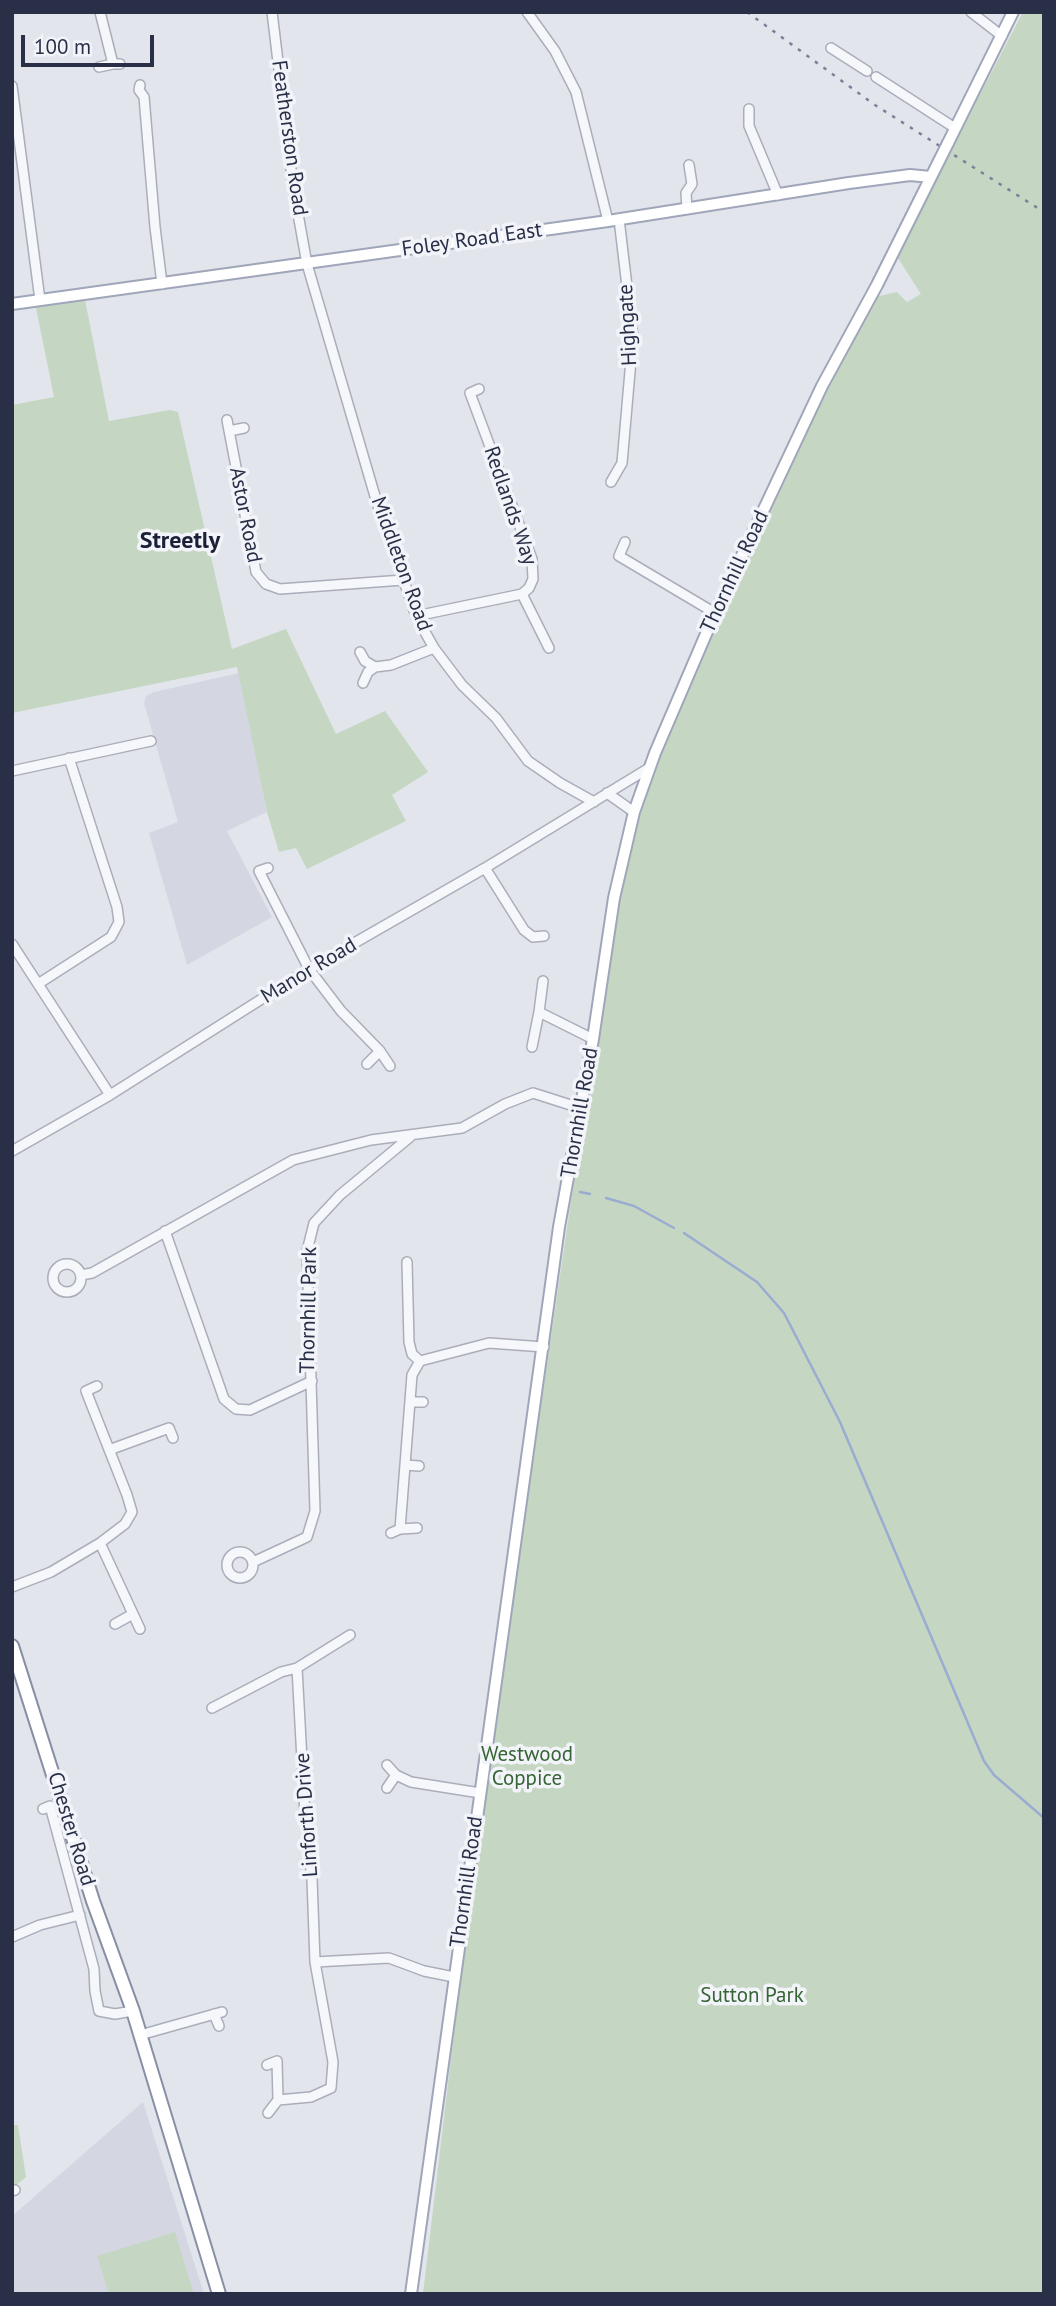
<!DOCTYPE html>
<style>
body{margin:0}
#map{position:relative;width:1056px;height:2306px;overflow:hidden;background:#e2e5ec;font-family:"PT Sans",sans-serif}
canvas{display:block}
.frame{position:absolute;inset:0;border:14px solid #282f46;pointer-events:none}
.scale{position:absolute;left:21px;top:35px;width:133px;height:32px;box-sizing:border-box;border:4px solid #282f46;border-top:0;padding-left:9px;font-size:21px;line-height:24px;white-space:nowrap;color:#282f46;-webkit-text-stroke:5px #f3f4f9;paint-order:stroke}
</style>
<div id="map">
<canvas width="1056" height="2306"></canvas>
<div class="frame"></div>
<div class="scale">100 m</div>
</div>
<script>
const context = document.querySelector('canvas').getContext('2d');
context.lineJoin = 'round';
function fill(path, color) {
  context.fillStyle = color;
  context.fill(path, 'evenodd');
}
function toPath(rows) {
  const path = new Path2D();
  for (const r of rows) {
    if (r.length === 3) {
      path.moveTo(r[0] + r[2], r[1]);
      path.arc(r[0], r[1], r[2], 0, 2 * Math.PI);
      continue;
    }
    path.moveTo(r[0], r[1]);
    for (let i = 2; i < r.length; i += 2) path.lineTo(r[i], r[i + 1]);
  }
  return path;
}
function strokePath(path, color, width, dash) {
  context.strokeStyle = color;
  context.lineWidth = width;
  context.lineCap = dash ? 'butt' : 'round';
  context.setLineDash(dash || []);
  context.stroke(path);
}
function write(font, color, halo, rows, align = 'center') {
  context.font = font + ' "PT Sans",sans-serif';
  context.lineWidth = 7;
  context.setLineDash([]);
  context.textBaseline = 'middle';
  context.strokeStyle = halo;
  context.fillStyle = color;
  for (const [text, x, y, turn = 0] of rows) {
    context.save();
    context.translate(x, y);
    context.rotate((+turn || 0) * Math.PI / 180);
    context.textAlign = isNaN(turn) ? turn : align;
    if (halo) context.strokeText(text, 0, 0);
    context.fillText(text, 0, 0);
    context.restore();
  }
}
fill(toPath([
 [239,673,267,812,227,831,272,917,187,965,149,833,178,822,144,703,146,696,154,692],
 [143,2102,204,2294,12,2294,12,2216]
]), '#d4d7e1');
fill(toPath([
 [1023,12,1044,12,1044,2294,423,2294,461,1974,498,1695,596,1032,631,842,656,762,688,691,692,673,725,609,831,381,875,297,897,292,907,302,921,294,896,255],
 [84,295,109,421,170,410,178,412,232,649,286,629,336,734,385,711,428,772,392,795,406,821,307,869,296,848,279,852,267,812,237,667,12,713,12,405,54,397,35,303],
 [12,2125,18,2125,26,2177,14,2187,12,2185],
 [175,2232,194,2294,109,2294,97,2256]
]), '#c5d7c3');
strokePath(toPath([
 [580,1192,590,1194],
 [606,1198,634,1206,674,1228],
 [684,1233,757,1282,784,1313,840,1422,984,1761,994,1775,1044,1818]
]), '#9aacd0', 2.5);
const minor = toPath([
 [100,12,113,64,120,64],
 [272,12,293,186,307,264,377,503,416,616,434,648,462,685,496,718,528,761,560,783,594,802],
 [527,12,555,51,576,92,608,221],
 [971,12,1002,36],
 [831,48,867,71],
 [99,67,113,64],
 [876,77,955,128],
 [140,85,139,90,144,97,155,227,162,284],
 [12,86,40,300],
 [749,109,749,126,778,195],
 [687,209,686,193,692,184,689,165],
 [227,420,256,572,266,584,280,589,403,580],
 [229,431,244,428],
 [611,482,622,463,633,337,619,219],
 [625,542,619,556,715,613],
 [522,594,549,648],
 [416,616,522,594,529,588,533,579,532,559,470,393,479,389],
 [360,652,365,661,375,667,391,665,434,648],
 [363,683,368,672,375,667],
 [12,771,151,741],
 [607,793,634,812],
 [268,868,259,871,309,969,341,1011,380,1051,390,1066],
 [485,868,524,930,533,937,544,936],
 [12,944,110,1095],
 [38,984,111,937,119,922,117,907,69,758],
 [539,1012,543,981],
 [532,1047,539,1012,593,1039],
 [367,1064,380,1051],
 [12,1151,110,1095,309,969,485,868,649,768],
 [165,1231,224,1399,236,1409,250,1410,312,1381],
 [407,1262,409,1342,412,1354,420,1361],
 [67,1278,14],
 [81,1275,92,1273,293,1160,371,1140,462,1128,505,1104,533,1093,580,1108],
 [410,1402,423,1402],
 [109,1450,169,1428,173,1438],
 [405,1465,419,1466],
 [400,1529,417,1528],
 [391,1533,400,1529,412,1375,420,1361,489,1343,544,1347],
 [100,1543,140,1629],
 [240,1565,13],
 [253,1562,307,1537,315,1511,307,1251,314,1223,340,1195,410,1137],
 [12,1587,51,1572,100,1543,125,1524,132,1512,127,1495,86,1391,97,1386],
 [115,1624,133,1614],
 [212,1708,281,1672,297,1668,350,1635],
 [387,1765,396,1775,411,1782,480,1793],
 [387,1788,396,1775],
 [43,1809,50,1806,94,1969,95,1991,99,2011,115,2014,133,2011],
 [12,1937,40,1925,80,1915],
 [315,1962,389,1958,424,1971,454,1977],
 [214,2014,219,2026],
 [140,2035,222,2012],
 [267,2065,277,2061,278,2100],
 [268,2113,278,2100,311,2097,331,2088,333,2062,315,1962,312,1879,305,1815,297,1668],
 [12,2191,15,2190]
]);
const major = toPath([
 [948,143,1013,12],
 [12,304,608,221,849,183,910,175,931,177],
 [411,2294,559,1227,593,1039,614,898,634,812,655,753,715,613,822,386,877,285,939,161]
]);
const highway = toPath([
 [12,1646,93,1901,133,2011,219,2294]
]);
strokePath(minor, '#aaaeba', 12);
strokePath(major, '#a0a6b9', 14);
strokePath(highway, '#888fa5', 16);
strokePath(minor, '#f6f7fa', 9);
strokePath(major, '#fff', 10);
strokePath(highway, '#fff', 12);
strokePath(toPath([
 [747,12,875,105,1044,212]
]), '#7a8198', 2.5, [3.5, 7]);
const majorBridge = toPath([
 [939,161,948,143]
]);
strokePath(majorBridge, '#a0a6b9', 14, []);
strokePath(majorBridge, '#fff', 10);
write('21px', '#282f46', '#f3f4f9', [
 ["Featherston Road",289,138,82],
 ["Foley Road East",472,240,-8],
 ["Highgate",628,325,-93],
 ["Redlands Way",510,506,71],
 ["Astor Road",245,515,79],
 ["Middleton Road",401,564,70],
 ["Thornhill Road",735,572,-65],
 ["Manor Road",309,971,-31],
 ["Thornhill Road",580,1113,-80],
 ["Thornhill Park",309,1310,-89],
 ["Linforth Drive",307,1815,-94],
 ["Chester Road",71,1829,73],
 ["Thornhill Road",467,1882,-82]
]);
write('21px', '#366434', '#f3f4f9', [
 ["Westwood",527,1755],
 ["Coppice",527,1779],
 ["Sutton Park",752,1996]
]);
write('bold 24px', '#1a2037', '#f3f4f9', [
 ["Streetly",180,541]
]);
</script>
